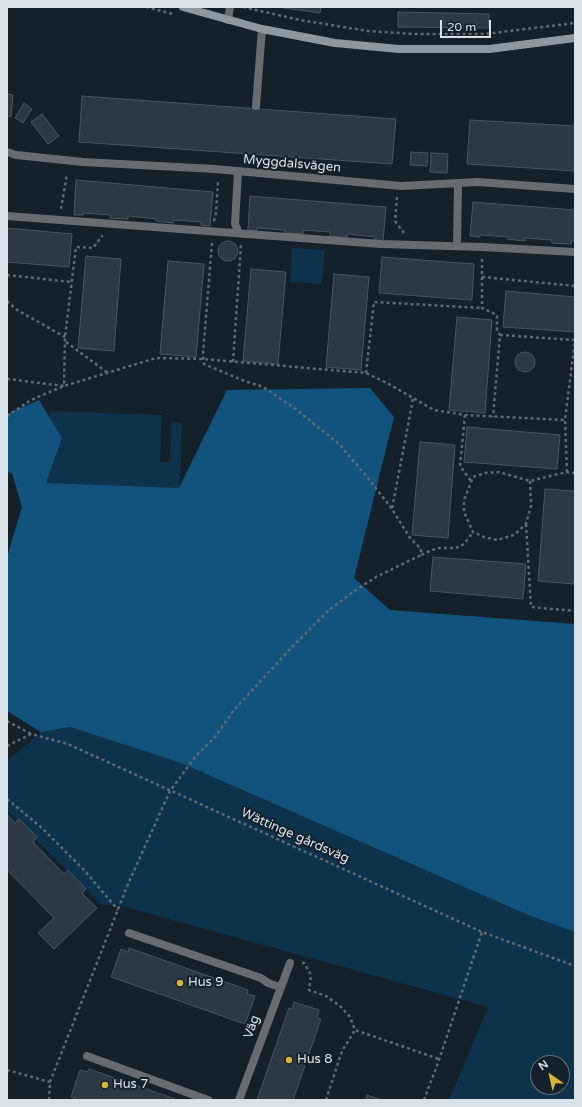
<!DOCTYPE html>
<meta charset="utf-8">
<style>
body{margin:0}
#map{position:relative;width:582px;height:1107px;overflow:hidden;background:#14202a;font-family:"Varela Round",sans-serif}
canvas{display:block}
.frame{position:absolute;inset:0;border:8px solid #dae2e9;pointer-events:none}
.north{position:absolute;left:530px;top:1055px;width:40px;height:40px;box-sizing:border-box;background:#14202a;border:1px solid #636e76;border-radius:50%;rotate:326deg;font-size:11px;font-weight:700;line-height:16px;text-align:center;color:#dae2e9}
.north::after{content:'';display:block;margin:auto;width:14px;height:18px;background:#d6b534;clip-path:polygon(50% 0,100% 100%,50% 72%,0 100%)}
.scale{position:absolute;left:440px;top:20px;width:51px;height:18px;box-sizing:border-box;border:2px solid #dae2e9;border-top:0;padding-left:5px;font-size:12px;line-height:14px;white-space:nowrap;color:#dae2e9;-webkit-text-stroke:3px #14202a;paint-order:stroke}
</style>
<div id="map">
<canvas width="582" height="1107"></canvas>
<div class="frame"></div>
<div class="north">N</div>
<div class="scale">20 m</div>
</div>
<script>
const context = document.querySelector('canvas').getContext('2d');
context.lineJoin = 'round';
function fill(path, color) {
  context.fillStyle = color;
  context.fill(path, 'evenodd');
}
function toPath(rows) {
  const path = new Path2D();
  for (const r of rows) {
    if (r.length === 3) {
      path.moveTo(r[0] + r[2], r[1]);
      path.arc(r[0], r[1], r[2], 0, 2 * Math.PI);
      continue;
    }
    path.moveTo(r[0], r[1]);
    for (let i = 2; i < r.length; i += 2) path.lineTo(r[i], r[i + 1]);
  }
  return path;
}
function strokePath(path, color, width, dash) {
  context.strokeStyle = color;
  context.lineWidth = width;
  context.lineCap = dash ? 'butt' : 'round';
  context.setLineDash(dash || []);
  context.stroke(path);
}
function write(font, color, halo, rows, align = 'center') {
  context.font = font + ' "Varela Round",sans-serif';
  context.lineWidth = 4;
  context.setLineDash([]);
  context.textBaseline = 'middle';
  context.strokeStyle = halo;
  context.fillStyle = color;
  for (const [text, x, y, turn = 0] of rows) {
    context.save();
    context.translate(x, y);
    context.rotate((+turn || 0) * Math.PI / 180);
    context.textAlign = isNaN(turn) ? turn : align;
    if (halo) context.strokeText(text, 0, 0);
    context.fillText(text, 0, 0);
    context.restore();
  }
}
fill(toPath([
 [292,248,325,250,322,284,290,282],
 [50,411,162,415,160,462,170,462,171,422,182,423,180,487,189,467,238,529,45,483],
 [70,727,181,763,528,915,575,932,575,1100,449,1100,488,1007,118,905,102,905,7,811,7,761,41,732],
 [538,1063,562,1063,562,1087,538,1087]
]), '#0d324b');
fill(toPath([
 [370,388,394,417,354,578,390,610,575,624,575,932,528,915,181,763,70,727,41,732,7,711,7,557,22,507,12,473,7,472,7,414,39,400,62,438,46,483,179,488,227,390]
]), '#12537e');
const building = toPath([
 [277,7,321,7,320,13,277,7],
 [398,12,489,14,489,28,398,27,398,12],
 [7,94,13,95,11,117,7,116,7,94],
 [82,96,396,119,392,164,79,142,82,96],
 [24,103,32,109,23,123,15,118,24,103],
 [42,114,59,136,48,144,31,122,42,114],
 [470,120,575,126,575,171,467,164,470,120],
 [411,152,428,153,427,166,410,165,411,152],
 [431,153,448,154,447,173,430,172,431,153],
 [76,180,213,192,210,226,201,225,201,222,174,220,173,223,156,221,156,219,128,216,128,219,110,218,111,215,83,213,83,215,74,215,76,180],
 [250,196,386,207,383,241,374,240,375,237,347,234,347,238,330,236,330,232,303,230,303,234,285,233,285,230,257,228,257,231,248,230,250,196],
 [473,202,575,210,575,241,571,241,571,244,552,243,552,240,525,238,525,241,507,239,508,237,480,235,480,237,470,236,473,202],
 [7,228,72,234,69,267,7,262,7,228],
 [228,251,10],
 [86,256,121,259,114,351,78,348,86,256],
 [382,257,474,264,472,300,379,293,382,257],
 [168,261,204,264,196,357,160,354,168,261],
 [251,269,286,272,278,364,243,361,251,269],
 [334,274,369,277,361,370,326,367,334,274],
 [506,291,575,297,575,332,503,327,506,291],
 [457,317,492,320,485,413,449,410,457,317],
 [525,362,10],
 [467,427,560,435,557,469,464,462,467,427],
 [420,442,455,445,448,538,412,535,420,442],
 [545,489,575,491,575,566,574,584,538,581,545,489],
 [433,557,526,564,523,599,430,591,433,557],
 [7,814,15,823,19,819,37,837,33,842,64,874,68,870,86,889,82,893,97,908,54,949,38,933,54,918,7,870,7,814],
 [129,948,248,990,247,994,255,996,245,1024,111,977,121,949,128,952,129,948],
 [294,1002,319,1010,317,1018,321,1019,293,1100,257,1100,289,1008,292,1009,294,1002],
 [89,1069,178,1100,78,1100,71,1097,80,1070,87,1072,89,1069],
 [367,1095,382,1100,366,1100,367,1095]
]);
fill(building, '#2c3944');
strokePath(building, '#485661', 1);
strokePath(toPath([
 [146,7,173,14],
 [243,7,300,20,368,31,414,34,485,34,575,23],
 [397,197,395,221,404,233],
 [61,209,67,174],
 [214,221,216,213,218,182],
 [212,243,203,354,204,364,242,380,263,387,293,407,339,444,368,478,392,509],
 [482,259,482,277,575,286],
 [7,275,71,282],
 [482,277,482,308,497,315,497,331,500,335,493,417],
 [7,301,17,310,65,337],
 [500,335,574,340],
 [66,342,108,373],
 [233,362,241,245],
 [366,373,374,302,482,308],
 [7,379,64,386,65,337,76,247,93,248,102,236,103,236],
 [413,399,392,509,410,538,421,549,421,555,437,548,456,548,464,544,473,532],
 [465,415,460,466,471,481],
 [7,416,31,400,64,386,156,358,203,359,366,373,387,383,434,410,465,415,565,420],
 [567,472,565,420,575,340],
 [530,481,531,506,526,524,514,535,497,540,484,537,473,532,464,512,464,500,473,477,485,473,499,472,530,481,567,472,575,473],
 [526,524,531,607,575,611],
 [7,721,31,734],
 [7,746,31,734,68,744,482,932,575,966],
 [7,799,42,828,84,870,118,910],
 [302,963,304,963,311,975,309,990,326,996,340,1006,350,1017,355,1030,439,1059],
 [7,1070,50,1082],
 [49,1100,50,1082,128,884,170,791,196,756,215,737,234,710,292,647,329,610,353,592,376,577,421,555],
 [326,1100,342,1051,355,1030],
 [424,1100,438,1063,482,932]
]), '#606a73', 2.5, [3, 3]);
strokePath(toPath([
 [256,106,262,29],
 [238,171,235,224,239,233],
 [7,216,381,244,482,247,575,252],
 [457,246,458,183],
 [129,933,261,978,268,983,280,987],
 [87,1056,208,1100]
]), '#666c71', 8);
strokePath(toPath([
 [228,20,230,7],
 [7,152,16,155,83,162,215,169,401,186,478,182,575,189],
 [239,1100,290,963]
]), '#666c71', 8);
strokePath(toPath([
 [183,7,262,29,335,43,399,49,489,49,575,38]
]), '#8e98a1', 8);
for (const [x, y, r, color] of [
 [180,983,4,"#d6b534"],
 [289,1060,4,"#d6b534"],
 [105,1085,4,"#d6b534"]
]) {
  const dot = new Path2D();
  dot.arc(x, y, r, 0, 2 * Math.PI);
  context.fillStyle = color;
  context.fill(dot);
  strokePath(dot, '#14202a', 1.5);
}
write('13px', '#dae2e9', '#14202a', [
 ["Myggdalsvägen",292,164,5],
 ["Wättinge gårdsväg",295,836,24],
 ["Väg",252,1027,-70]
]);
write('13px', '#dae2e9', '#14202a', [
 ["Hus 9",188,983],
 ["Hus 8",297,1060],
 ["Hus 7",113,1085]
], 'left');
</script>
